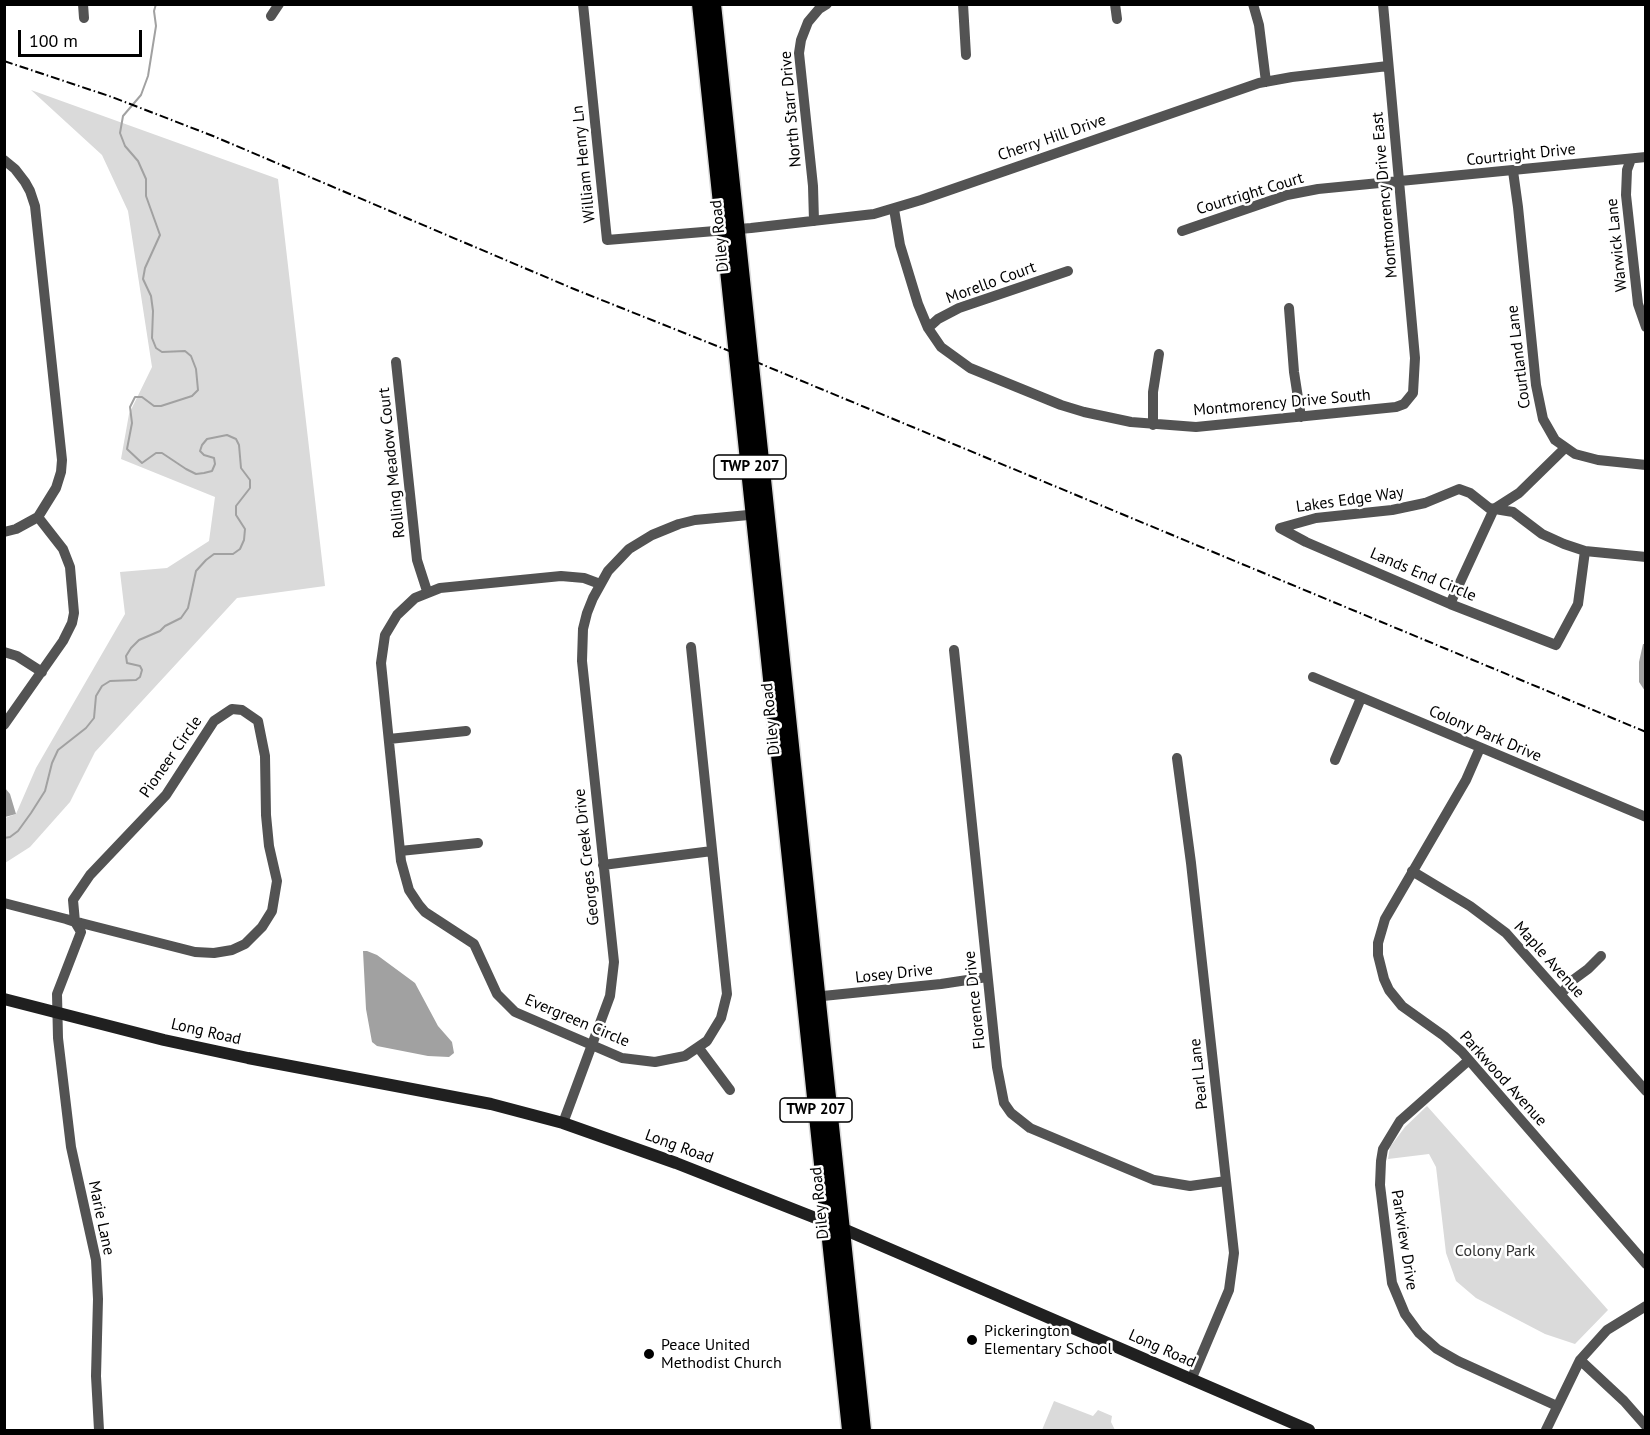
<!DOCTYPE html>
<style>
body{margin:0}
#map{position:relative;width:1650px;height:1435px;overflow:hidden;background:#fff;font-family:"PT Sans",sans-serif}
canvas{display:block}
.frame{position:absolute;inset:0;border:6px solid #000;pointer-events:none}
.scale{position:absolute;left:18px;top:30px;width:124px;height:27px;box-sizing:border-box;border:3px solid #000;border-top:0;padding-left:8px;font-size:18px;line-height:21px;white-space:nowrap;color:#000;-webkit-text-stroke:4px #fff;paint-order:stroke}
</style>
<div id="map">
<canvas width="1650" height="1435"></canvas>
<div class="frame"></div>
<div class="scale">100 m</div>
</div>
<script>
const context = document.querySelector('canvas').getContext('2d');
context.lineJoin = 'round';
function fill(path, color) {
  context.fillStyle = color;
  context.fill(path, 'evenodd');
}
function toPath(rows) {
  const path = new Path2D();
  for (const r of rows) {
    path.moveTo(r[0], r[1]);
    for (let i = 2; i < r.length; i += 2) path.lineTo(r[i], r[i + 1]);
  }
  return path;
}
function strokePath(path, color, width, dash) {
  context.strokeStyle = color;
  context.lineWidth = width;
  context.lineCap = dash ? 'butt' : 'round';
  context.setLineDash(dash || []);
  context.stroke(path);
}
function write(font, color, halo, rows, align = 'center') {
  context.font = font + ' "PT Sans",sans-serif';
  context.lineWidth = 5;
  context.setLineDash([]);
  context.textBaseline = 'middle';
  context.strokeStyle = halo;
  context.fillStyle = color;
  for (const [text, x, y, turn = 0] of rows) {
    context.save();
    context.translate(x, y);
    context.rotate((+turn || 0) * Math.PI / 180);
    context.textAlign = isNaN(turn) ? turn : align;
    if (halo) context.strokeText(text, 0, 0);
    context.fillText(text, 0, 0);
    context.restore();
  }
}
fill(toPath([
 [31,90,278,179,325,586,237,598,95,752,70,802,30,847,5,863,5,818,16,814,36,768,125,614,120,572,167,568,209,541,215,497,121,459,129,414,152,367,128,211,102,155],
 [1427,1106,1608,1310,1575,1344,1545,1334,1476,1298,1456,1281,1446,1253,1436,1167,1429,1154,1388,1159,1390,1147,1405,1127],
 [1054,1401,1093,1416,1098,1410,1112,1416,1111,1422,1115,1430,1042,1430]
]), '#dadada');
fill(toPath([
 [1643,644,1645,644,1645,691,1639,682,1639,662],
 [5,788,10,794,16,814,5,817],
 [363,951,367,951,377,955,415,983,438,1026,452,1042,454,1053,449,1057,428,1056,377,1046,372,1042,366,1009]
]), '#a1a1a1');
strokePath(toPath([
 [4,838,10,837,18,831,31,813,45,791,52,763,58,750,86,728,94,718,96,696,102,686,110,681,136,680,140,677,142,670,140,666,127,663,126,656,131,648,139,640,160,631,165,626,181,618,188,608,196,571,206,560,214,554,233,554,240,549,244,540,245,529,236,515,236,506,250,488,250,480,241,468,239,445,236,439,227,435,207,439,202,445,200,451,204,455,214,458,215,464,212,471,204,473,196,474,186,469,162,453,156,453,142,463,127,449,132,423,130,407,135,397,142,397,154,406,161,406,192,396,198,390,196,369,191,356,185,351,162,352,156,348,152,338,153,311,151,296,143,279,145,268,160,235,146,196,146,179,138,161,125,146,120,133,123,116,141,95,148,76,156,26,154,11,156,4]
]), '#a1a1a1', 2);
const trunk = toPath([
 [700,4,850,1430],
 [713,4,863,1430]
]);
strokePath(trunk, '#dbdbdb', 19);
strokePath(toPath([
 [83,4,84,18],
 [583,4,607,240,751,228,874,214,921,200,1259,83,1292,77,1388,66],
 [963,4,966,55],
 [1115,4,1117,19],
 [1253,4,1259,25,1266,82],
 [271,16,279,4],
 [1631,159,1627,170,1626,195,1638,304,1646,327],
 [4,160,15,169,25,182,30,191,35,206,62,460,61,472,56,488,38,517,16,529,4,532],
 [1513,171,1518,207,1536,385,1543,419,1555,440,1575,454,1598,460,1646,465],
 [894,209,900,245,918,304,928,328,941,347,970,368,1061,405,1084,412,1131,422,1196,427,1396,407,1404,404,1413,393,1415,358,1383,4],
 [814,221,813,186,799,53,801,40,808,22,819,9,827,4],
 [1182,231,1287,195,1318,189,1646,157],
 [1289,308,1294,372,1301,417],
 [928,328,938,319,959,308,1068,271],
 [396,362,417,560,427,591],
 [1153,425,1153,392,1159,354],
 [1280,528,1306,542,1450,604,1556,645,1578,604,1585,551],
 [1280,528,1316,518,1392,510,1425,503,1459,489,1470,493,1489,508,1513,512,1542,534,1564,544,1585,551,1646,557],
 [600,584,584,578,561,576,440,588,415,598,397,615,385,635,381,663,401,861,409,890,419,905,425,912,474,944,497,994,515,1012,622,1058,655,1062,685,1056,707,1041,721,1018,727,994,691,647],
 [1450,604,1494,509,1519,493,1565,448],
 [954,650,997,1067,1004,1103,1011,1113,1030,1128,1154,1180,1190,1186,1226,1181],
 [4,652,17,656,42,672],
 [1313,677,1646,817],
 [4,725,63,641,72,623,74,613,70,567,63,549,38,517],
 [389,739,466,731],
 [1480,748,1466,780,1385,919,1378,943,1378,955,1384,979,1389,990,1402,1006,1444,1036,1462,1052,1646,1264],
 [1177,758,1191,863,1234,1253,1229,1290,1191,1380],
 [1335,760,1361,698],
 [400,851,478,843],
 [603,865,712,851],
 [1412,871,1470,906,1506,933,1646,1091],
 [4,903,66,919,75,922,81,923,195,952,214,953,232,950,245,944,262,927,272,911,277,881,269,846,266,815,265,756,258,721,242,710,232,709,214,721,166,795,90,875,73,900,75,922,81,932,57,994,58,1038,71,1147,96,1260,98,1299,96,1376,99,1430],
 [1561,994,1573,980,1588,969,1601,956],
 [813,997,941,984,987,977],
 [698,1047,730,1090],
 [1469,1060,1400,1121,1383,1149,1381,1161,1380,1185,1392,1283,1405,1314,1419,1333,1437,1349,1458,1361,1557,1406],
 [563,1123,610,996,614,962,582,661,583,629,587,613,593,598,608,571,629,549,652,535,679,524,695,520,759,514],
 [1580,1360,1624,1401,1646,1426],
 [1546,1430,1580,1360,1607,1330,1646,1306]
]), '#535353', 10);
strokePath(toPath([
 [4,999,164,1040,248,1058,491,1104,563,1123,676,1163,841,1228,1309,1430]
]), '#202020', 12);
strokePath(trunk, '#000', 16);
strokePath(toPath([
 [4,61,112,97,213,136,574,289,737,354,1646,732]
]), '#000', 2, [9, 3, 1.5, 3]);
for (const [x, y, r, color] of [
 [972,1340,6,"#000"],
 [649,1354,6,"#000"]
]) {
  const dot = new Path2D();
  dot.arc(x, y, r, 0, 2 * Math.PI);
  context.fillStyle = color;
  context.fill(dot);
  strokePath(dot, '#fff', 2);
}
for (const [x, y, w] of [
 [750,467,72],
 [816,1110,72]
]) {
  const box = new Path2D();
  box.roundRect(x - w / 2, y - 12, w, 24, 4.5);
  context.fillStyle = '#fff';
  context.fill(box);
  strokePath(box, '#000', 1.5);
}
write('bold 15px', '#000', null, [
 ["TWP 207",750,467],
 ["TWP 207",816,1110]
]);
write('16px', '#000', '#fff', [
 ["North Starr Drive",791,109,-95],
 ["Cherry Hill Drive",1052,138,-19],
 ["Courtright Drive",1521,155,-6],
 ["William Henry Ln",584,164,-96],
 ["Courtright Court",1250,194,-17],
 ["Montmorency Drive East",1385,195,-95],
 ["Diley Road",720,236,-96],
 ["Warwick Lane",1617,245,-96],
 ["Morello Court",991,283,-20],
 ["Courtland Lane",1519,357,-97],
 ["Montmorency Drive South",1282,403,-5],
 ["Rolling Meadow Court",392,463,-96],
 ["Lakes Edge Way",1350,500,-8],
 ["Lands End Circle",1423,575,23],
 ["Diley Road",771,719,-96],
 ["Colony Park Drive",1485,734,23],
 ["Pioneer Circle",171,757,-55],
 ["Georges Creek Drive",587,857,-96],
 ["Maple Avenue",1549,960,48],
 ["Losey Drive",894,974,-6],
 ["Florence Drive",975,1000,-96],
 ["Evergreen Circle",577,1021,23],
 ["Long Road",206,1032,13],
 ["Pearl Lane",1199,1074,-96],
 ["Parkwood Avenue",1503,1079,48],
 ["Long Road",679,1147,20],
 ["Diley Road",820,1203,-96],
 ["Marie Lane",101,1218,78],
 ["Parkview Drive",1404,1240,81],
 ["Long Road",1162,1349,24]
]);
write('16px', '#313131', '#fff', [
 ["Colony Park",1495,1251]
]);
write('16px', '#000', '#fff', [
 ["Pickerington",984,1331],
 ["Elementary School",984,1349],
 ["Peace United",661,1345],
 ["Methodist Church",661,1363]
], 'left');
</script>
